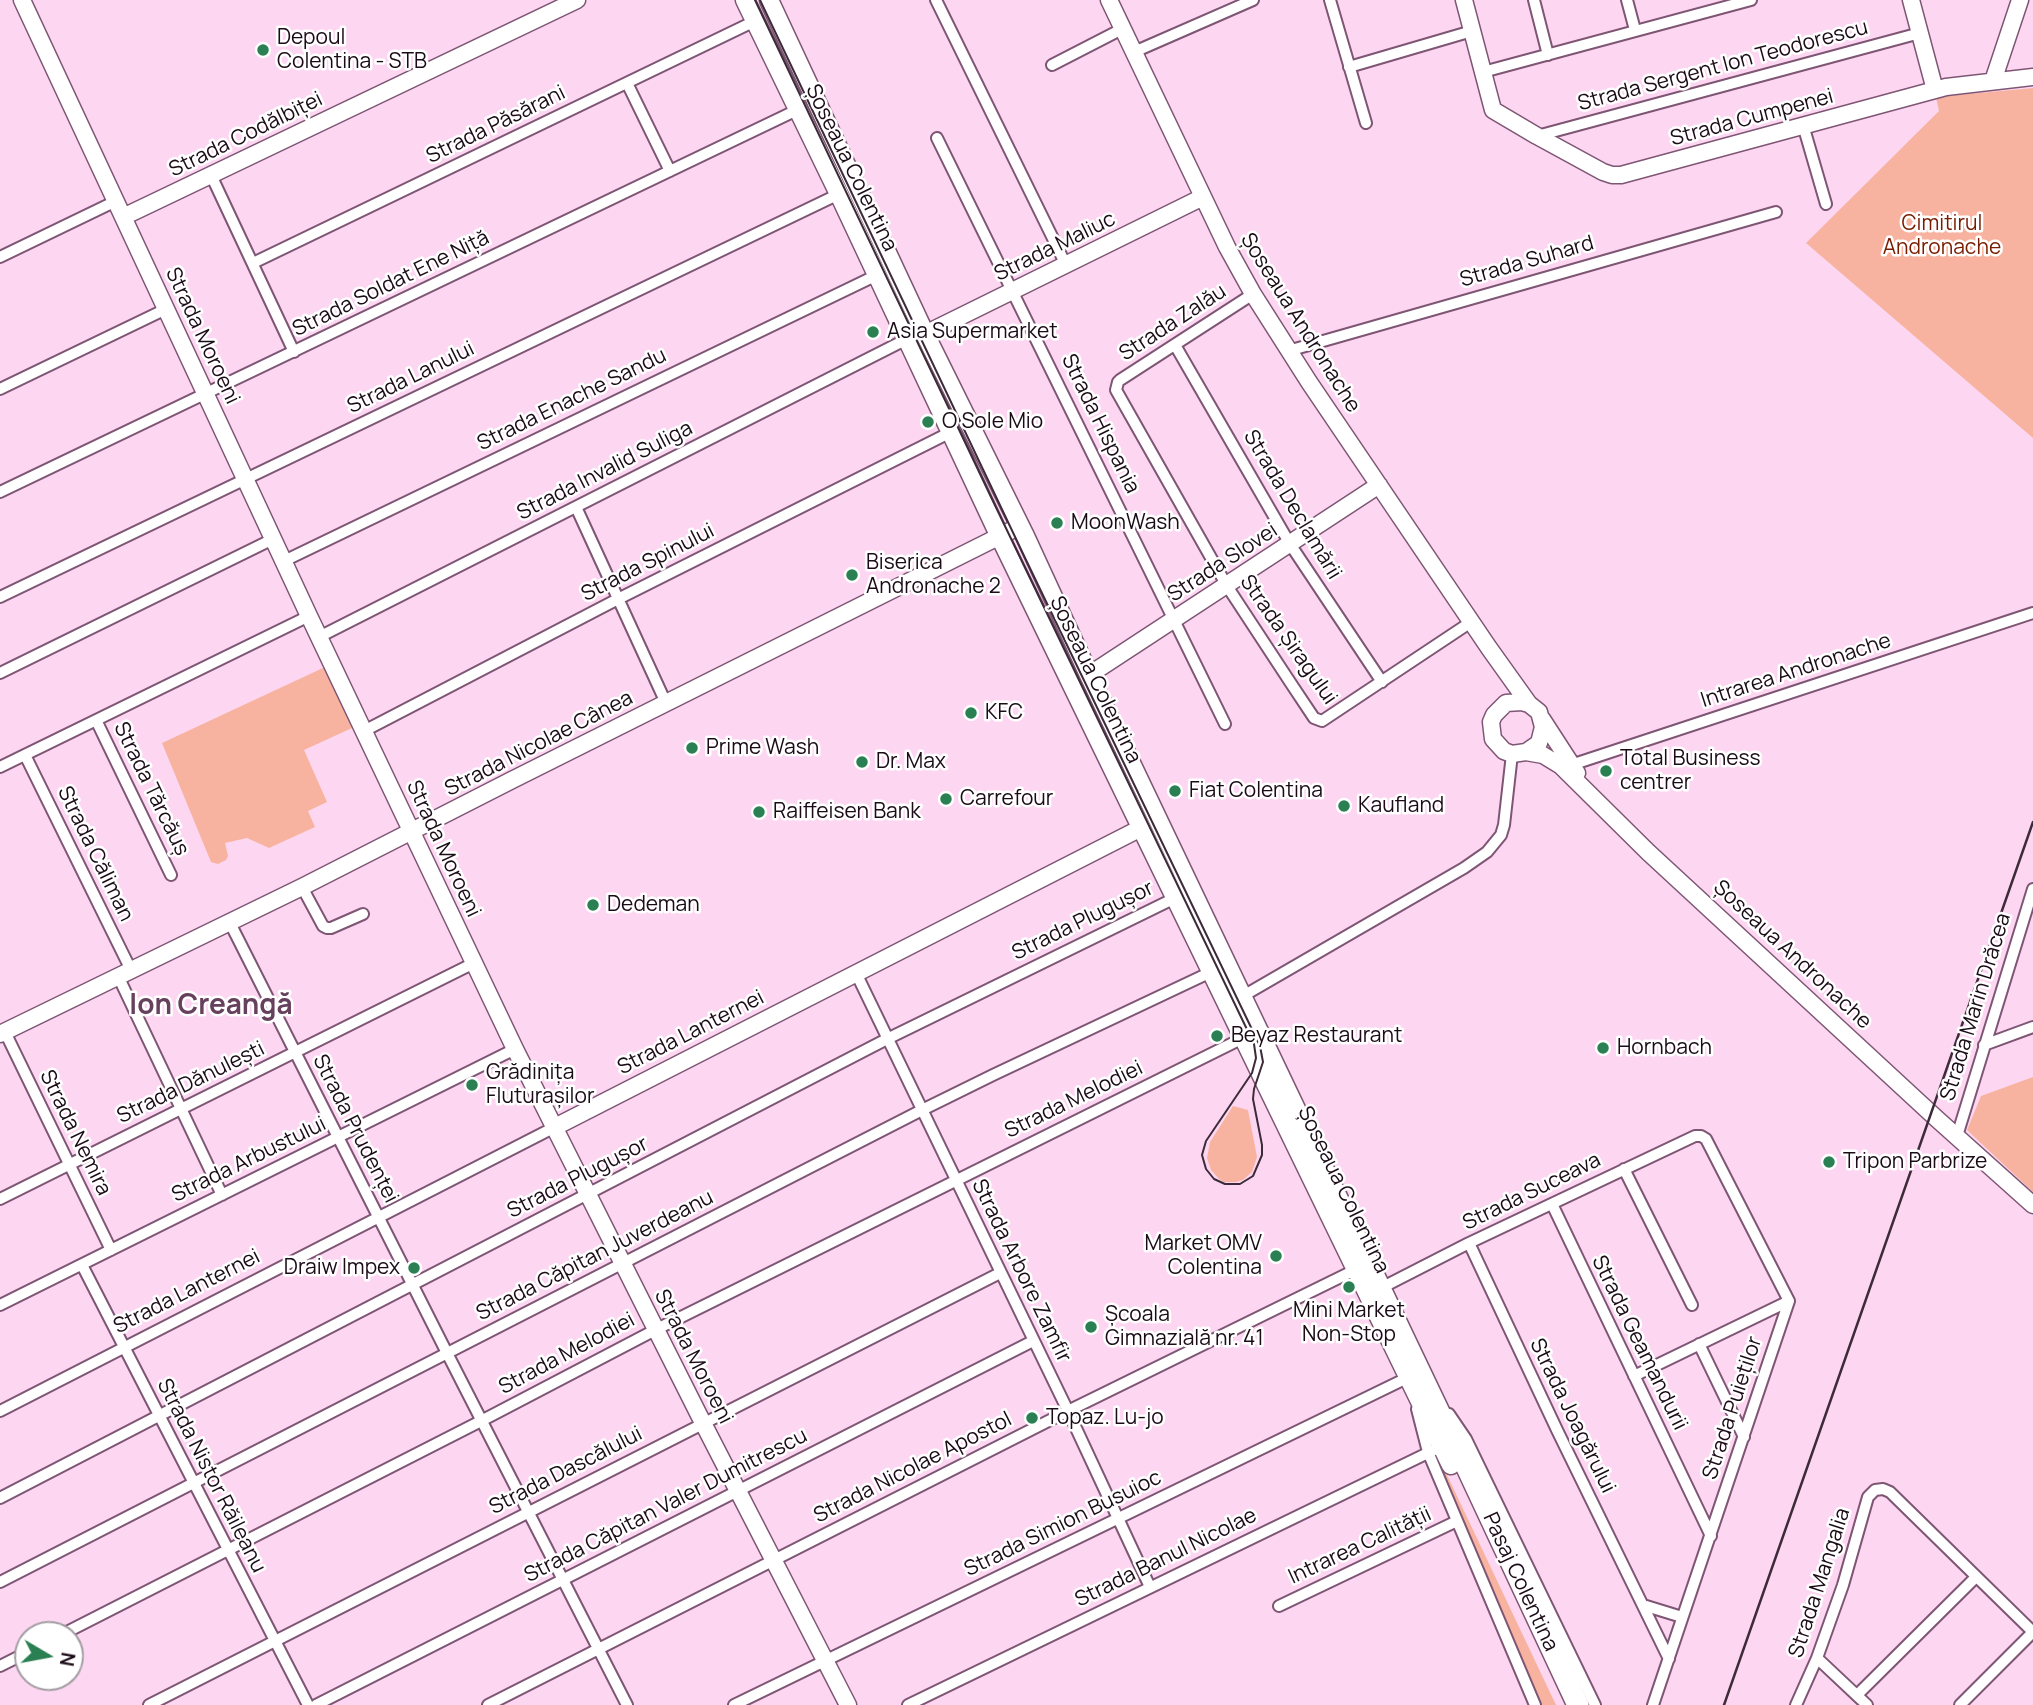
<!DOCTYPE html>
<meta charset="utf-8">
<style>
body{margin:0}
#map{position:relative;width:2033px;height:1705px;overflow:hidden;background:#fdd7f2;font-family:Manrope,sans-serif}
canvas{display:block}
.north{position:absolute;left:14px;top:1621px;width:70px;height:70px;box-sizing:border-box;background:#fff;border:2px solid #a39da2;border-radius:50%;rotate:100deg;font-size:19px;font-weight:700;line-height:28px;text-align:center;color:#1a0b17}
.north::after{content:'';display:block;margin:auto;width:24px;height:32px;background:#2a8053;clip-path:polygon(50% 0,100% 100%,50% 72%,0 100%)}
</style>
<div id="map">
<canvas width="2033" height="1705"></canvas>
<div class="north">N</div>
</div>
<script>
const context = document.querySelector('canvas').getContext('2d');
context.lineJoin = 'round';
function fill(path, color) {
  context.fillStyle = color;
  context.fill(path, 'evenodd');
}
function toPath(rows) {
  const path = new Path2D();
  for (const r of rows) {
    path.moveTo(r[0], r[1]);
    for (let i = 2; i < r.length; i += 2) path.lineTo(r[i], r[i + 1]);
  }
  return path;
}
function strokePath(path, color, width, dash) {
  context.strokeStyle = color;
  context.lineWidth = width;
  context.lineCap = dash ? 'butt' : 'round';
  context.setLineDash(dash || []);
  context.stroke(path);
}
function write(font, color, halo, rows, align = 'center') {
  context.font = font + ' Manrope,sans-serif';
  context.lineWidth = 5;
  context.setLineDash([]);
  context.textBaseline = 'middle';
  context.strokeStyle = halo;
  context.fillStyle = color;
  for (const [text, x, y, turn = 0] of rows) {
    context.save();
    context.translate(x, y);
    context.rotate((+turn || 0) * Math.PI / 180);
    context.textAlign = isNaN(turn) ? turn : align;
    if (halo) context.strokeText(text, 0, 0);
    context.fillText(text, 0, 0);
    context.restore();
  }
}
fill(toPath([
 [2033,88,2033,438,1806,243,1939,111,1936,97],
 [325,667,352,728,304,750,327,802,308,811,315,827,269,848,247,838,225,843,228,856,226,860,218,864,211,862,162,743],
 [2033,1077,2033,1192,1967,1130,1981,1096],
 [1233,1106,1248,1110,1257,1157,1252,1172,1243,1180,1236,1182,1224,1182,1219,1179,1211,1170,1207,1158,1210,1142],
 [1434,1455,1438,1456,1556,1705,1538,1705]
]), '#f7b39f');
const street = toPath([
 [936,0,1066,265],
 [1330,0,1366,123],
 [1534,0,1548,55],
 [1627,0,1635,30],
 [1134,52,1253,0],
 [1052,65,1122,29],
 [1349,67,1472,31],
 [1483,72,1751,0],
 [627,83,670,171],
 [1803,125,1826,204],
 [1537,136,1920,33],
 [937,138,1225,724],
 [211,175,294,352],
 [0,257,116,201],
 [253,263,755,21],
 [1253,294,1120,380,1118,382,1116,390,1227,586,1290,682,1314,718,1322,721,1471,622],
 [1175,345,1290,544,1382,682],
 [1288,351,1776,212],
 [0,389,166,309],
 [0,492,797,110],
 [576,507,666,703],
 [284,561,877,275],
 [0,597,839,194],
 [319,637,907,339],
 [0,673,273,539],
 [96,720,171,875],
 [364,731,618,599,951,432],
 [25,755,131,970],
 [1571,765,2033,613],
 [0,767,309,616],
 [302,887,323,926,327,928,331,928,363,914],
 [229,921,447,1353,627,1705],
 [856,973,1068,1411,1150,1587],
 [118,976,222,1195],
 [1243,996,1464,868,1487,852,1501,835,1504,825,1512,754],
 [5,1032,111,1250],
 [1984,1045,2033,1027],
 [1957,1136,2033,889],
 [1624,1169,1692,1305],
 [0,1199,474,963],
 [1552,1204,1711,1536],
 [1469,1243,1557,1430,1669,1659],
 [82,1265,308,1705],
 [1381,1288,1469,1243,1695,1136,1701,1136,1706,1139,1789,1301,1653,1705],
 [0,1305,515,1049],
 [1699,1344,1744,1437],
 [1634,1376,1789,1301],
 [1417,1409,1428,1452,1535,1705],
 [0,1411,553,1128],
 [1449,1414,1466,1439,1595,1705],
 [0,1498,887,1039,1175,898],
 [0,1582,922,1110,993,1075,1211,972],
 [1643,1605,1682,1617],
 [1279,1606,1457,1521],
 [61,1635,481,1421,657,1329,1243,1038],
 [1817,1658,1867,1705],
 [0,1666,28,1652],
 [1857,1695,1976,1577],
 [149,1705,1000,1273],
 [316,1705,1033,1341],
 [488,1705,1076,1407,1357,1269],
 [734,1705,1409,1377,1410,1380],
 [908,1705,1434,1450],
 [1796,1705,1817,1658,1843,1585,1868,1497,1875,1490,1883,1489,1890,1492,2033,1632],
 [1960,1705,2033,1632]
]);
const secondary = toPath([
 [22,0,309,616,515,1049,703,1423,848,1705],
 [1109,0,1227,247,1253,294,1309,382,1489,648,1529,704,1539,712,1543,727,1539,743,1526,752,1512,754,1504,751,1493,739,1491,722,1494,715,1506,703,1522,702,1529,704],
 [1464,0,1493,110,1537,136,1603,172,1612,175,1621,175,1946,87,2033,77],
 [1911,0,1935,90],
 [1993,81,2020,0],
 [123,217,577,0],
 [925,334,1203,197],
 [1089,675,1379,485],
 [1542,719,1577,773],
 [1526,752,1543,755,1561,766,1648,852,1937,1119,2033,1205],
 [0,1034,302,887,512,780,1020,526],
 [553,1128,1141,828]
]);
const primary = toPath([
 [745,0,839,194,1000,537,1451,1465],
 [769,0,925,334,1025,536,1089,675,1463,1459]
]);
const highway = toPath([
 [1463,1459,1578,1705]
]);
strokePath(street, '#7e5674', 14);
strokePath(secondary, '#7e5674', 19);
strokePath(primary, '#7e5674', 21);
strokePath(highway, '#7e5674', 24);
strokePath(street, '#fff', 10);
strokePath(secondary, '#fff', 16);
strokePath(primary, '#fff', 18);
strokePath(highway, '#fff', 21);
strokePath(toPath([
 [755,0,991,497,1254,1044,1256,1058,1252,1073,1206,1141,1202,1155,1206,1169,1214,1179,1225,1184,1240,1184,1253,1176,1262,1155,1262,1145,1253,1099,1254,1089,1263,1062,1260,1046,1027,562,760,0]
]), '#3d2b39', 2);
strokePath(toPath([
 [1724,1705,2033,822]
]), '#3d2b39', 2.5);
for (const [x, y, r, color] of [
 [263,50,7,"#2a8053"],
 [873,332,7,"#2a8053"],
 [928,422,7,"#2a8053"],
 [1057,523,7,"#2a8053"],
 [852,575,7,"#2a8053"],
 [971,713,7,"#2a8053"],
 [692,748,7,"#2a8053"],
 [862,762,7,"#2a8053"],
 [1606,771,7,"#2a8053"],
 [1175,791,7,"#2a8053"],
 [946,799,7,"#2a8053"],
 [1344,806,7,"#2a8053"],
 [759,812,7,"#2a8053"],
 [593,905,7,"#2a8053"],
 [1217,1036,7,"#2a8053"],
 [1603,1048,7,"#2a8053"],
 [472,1085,7,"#2a8053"],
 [1829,1162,7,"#2a8053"],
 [1276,1256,7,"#2a8053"],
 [414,1268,7,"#2a8053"],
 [1349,1287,7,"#2a8053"],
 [1091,1327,7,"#2a8053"],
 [1032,1418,7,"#2a8053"]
]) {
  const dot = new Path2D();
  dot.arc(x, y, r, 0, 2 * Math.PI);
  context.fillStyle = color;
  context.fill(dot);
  strokePath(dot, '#fff', 2.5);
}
write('21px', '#1a0b17', '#fff', [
 ["Depoul",277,38],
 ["Colentina - STB",277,62],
 ["Asia Supermarket",887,332],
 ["O Sole Mio",942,422],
 ["MoonWash",1071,523],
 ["Biserica",866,563],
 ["Andronache 2",866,587],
 ["KFC",985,713],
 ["Prime Wash",706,748],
 ["Total Business",1620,759],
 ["centrer",1620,783],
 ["Dr. Max",876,762],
 ["Fiat Colentina",1189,791],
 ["Carrefour",960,799],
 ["Kaufland",1358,806],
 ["Raiffeisen Bank",773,812],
 ["Dedeman",607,905],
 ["Beyaz Restaurant",1231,1036],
 ["Hornbach",1617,1048],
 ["Grădinița",486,1073],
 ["Fluturașilor",486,1097],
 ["Tripon Parbrize",1843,1162],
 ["Market OMV",1262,1244,"right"],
 ["Colentina",1262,1268,"right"],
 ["Draiw Impex",400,1268,"right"],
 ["Mini Market",1349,1311,"center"],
 ["Non-Stop",1349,1335,"center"],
 ["Școala",1105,1315],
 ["Gimnazială nr. 41",1105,1339],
 ["Topaz. Lu-jo",1046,1418]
], 'left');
write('21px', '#1a0b17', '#fff', [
 ["Strada Sergent Ion Teodorescu",1723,66,-15],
 ["Strada Cumpenei",1752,118,-15],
 ["Strada Păsărani",496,125,-26],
 ["Strada Codălbiței",246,135,-26],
 ["Șoseaua Colentina",851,168,64],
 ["Strada Maliuc",1055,247,-26],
 ["Strada Suhard",1527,262,-16],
 ["Strada Soldat Ene Niță",391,284,-26],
 ["Strada Zalău",1173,323,-33],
 ["Șoseaua Andronache",1300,323,58],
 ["Strada Moroeni",202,336,65],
 ["Strada Lanului",411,378,-26],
 ["Strada Enache Sandu",572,400,-26],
 ["Strada Hispania",1100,424,64],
 ["Strada Invalid Suliga",605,471,-27],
 ["Strada Declamării",1292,505,59],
 ["Strada Spinului",648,563,-27],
 ["Strada Slovei",1223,563,-33],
 ["Strada Șiragului",1288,640,55],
 ["Intrarea Andronache",1796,671,-18],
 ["Șoseaua Colentina",1095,680,64],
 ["Strada Nicolae Cânea",539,744,-27],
 ["Strada Tărcăuș",151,789,64],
 ["Strada Moroeni",443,849,65],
 ["Strada Căliman",95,854,64],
 ["Strada Plugușor",1083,921,-26],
 ["Șoseaua Andronache",1792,955,43],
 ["Strada Marin Drăcea",1976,1007,-73],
 ["Strada Lanternei",691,1033,-27],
 ["Strada Dănulești",191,1083,-26],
 ["Strada Melodiei",1074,1100,-26],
 ["Strada Prudenței",355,1129,63],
 ["Strada Nemira",75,1133,64],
 ["Strada Arbustului",249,1160,-26],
 ["Strada Plugușor",578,1178,-27],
 ["Șoseaua Colentina",1343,1190,64],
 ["Strada Suceava",1532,1192,-26],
 ["Strada Căpitan Juverdeanu",595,1256,-27],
 ["Strada Arbore Zamfir",1021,1271,64],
 ["Strada Lanternei",187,1292,-27],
 ["Strada Geamandurii",1639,1343,64],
 ["Strada Melodiei",567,1354,-28],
 ["Strada Moroeni",693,1357,63],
 ["Strada Puieților",1733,1408,-72],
 ["Strada Joagărului",1572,1416,64],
 ["Strada Nicolae Apostol",913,1468,-27],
 ["Strada Dascălului",566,1471,-27],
 ["Strada Nistor Răileanu",211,1476,63],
 ["Strada Căpitan Valer Dumitrescu",666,1506,-27],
 ["Strada Simion Busuioc",1063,1524,-26],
 ["Intrarea Calității",1360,1546,-25],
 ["Strada Banul Nicolae",1166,1558,-26],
 ["Pasaj Colentina",1520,1582,65],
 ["Strada Mangalia",1820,1583,-72]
]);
write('21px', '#781c00', '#fff', [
 ["Cimitirul",1942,224],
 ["Andronache",1942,248]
]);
write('bold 28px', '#66405c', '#fff', [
 ["Ion Creangă",211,1006]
]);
</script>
